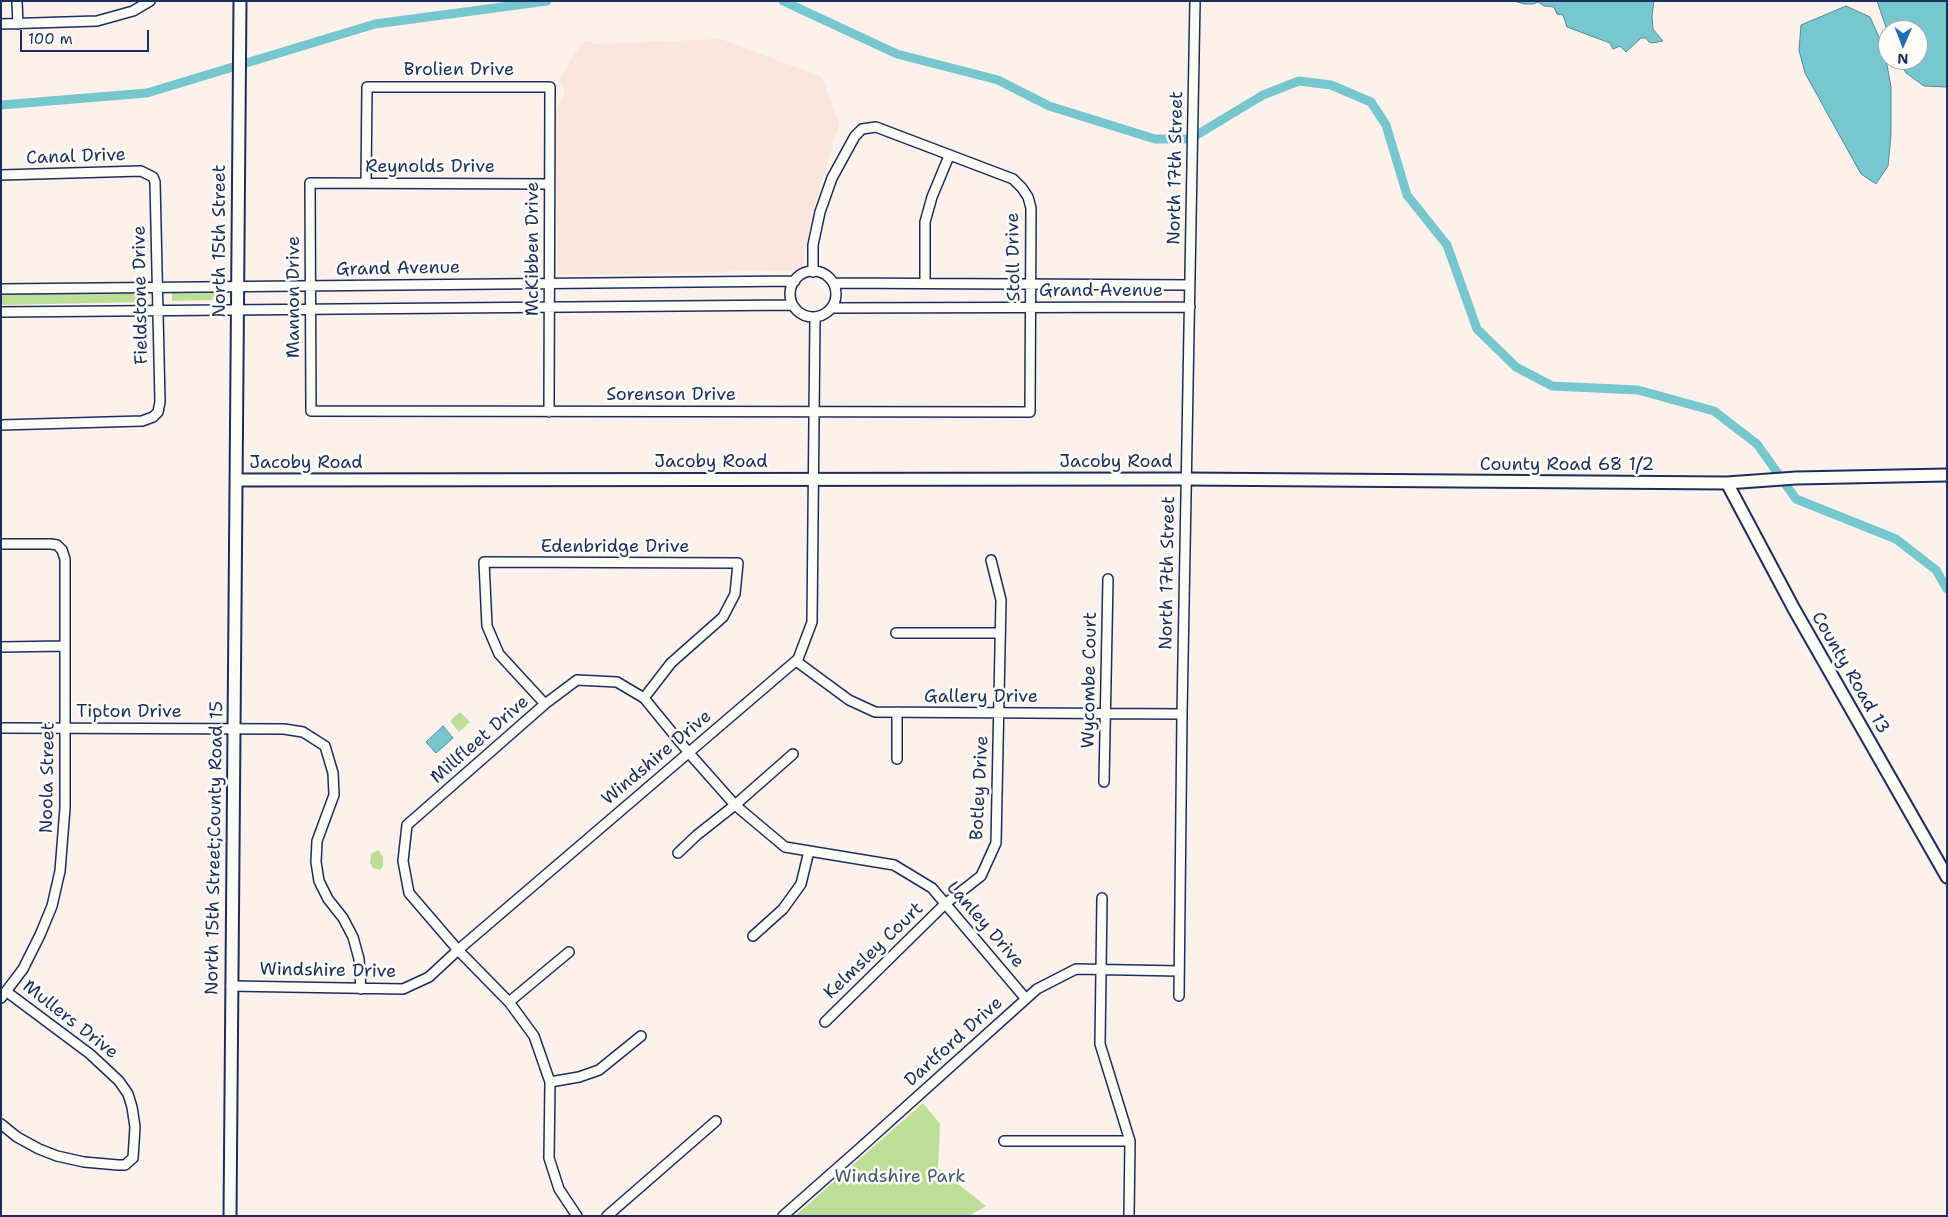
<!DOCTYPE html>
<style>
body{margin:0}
#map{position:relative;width:1948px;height:1217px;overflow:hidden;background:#fcf2eb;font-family:"Shantell Sans",sans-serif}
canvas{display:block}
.frame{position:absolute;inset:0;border:2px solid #1b2f5e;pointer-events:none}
.north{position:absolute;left:1878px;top:20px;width:50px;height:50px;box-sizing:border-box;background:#fdfcf7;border:1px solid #a3aaba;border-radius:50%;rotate:181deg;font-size:14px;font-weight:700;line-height:20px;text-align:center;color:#1b2f5e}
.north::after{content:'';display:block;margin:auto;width:18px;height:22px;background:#1f6fb2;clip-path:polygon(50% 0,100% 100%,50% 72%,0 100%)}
.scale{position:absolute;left:20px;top:30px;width:129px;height:22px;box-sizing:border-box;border:2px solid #1b2f5e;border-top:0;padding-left:6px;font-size:15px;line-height:18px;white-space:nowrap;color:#1b2f5e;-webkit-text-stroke:4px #fdfcf7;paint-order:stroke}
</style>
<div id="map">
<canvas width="1948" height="1217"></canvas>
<div class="frame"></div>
<div class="north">N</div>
<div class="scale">100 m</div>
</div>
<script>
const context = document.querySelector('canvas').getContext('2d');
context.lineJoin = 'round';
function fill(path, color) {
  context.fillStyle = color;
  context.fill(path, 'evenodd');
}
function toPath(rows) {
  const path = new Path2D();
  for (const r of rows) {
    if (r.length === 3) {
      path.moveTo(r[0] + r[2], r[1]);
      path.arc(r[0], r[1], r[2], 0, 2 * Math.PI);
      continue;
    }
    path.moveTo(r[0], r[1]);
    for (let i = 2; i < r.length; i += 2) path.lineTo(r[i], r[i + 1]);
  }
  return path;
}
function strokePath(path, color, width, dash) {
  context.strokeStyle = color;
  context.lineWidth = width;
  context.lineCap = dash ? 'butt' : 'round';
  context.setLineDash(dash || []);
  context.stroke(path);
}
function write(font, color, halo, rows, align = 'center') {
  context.font = font + ' "Shantell Sans",sans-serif';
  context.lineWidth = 5;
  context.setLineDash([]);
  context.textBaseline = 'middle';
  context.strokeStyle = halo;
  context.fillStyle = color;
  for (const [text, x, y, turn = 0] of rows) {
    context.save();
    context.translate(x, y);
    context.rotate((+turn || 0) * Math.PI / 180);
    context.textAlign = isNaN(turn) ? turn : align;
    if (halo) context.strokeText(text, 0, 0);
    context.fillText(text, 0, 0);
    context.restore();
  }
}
fill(toPath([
 [721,39,822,77,839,124,810,222,802,270,558,275,555,111,565,94,560,77,583,41,599,44]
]), '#fbe6dd');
fill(toPath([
 [146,289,146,302,1,305,1,292],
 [172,289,216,291,217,295,212,300,172,301],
 [460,712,470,722,459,732,450,721],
 [378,850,383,857,383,866,380,870,373,868,370,863,371,854],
 [923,1103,940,1124,938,1168,986,1206,969,1216,795,1216]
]), '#bcde97');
const water = toPath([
 [1513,1,1654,1,1652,16,1653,29,1663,41,1652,43,1649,42,1646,38,1641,38,1626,52,1620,46,1613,49,1610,43,1567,27,1563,15,1557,14,1554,7,1544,6,1538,2,1533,4,1525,4,1513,1],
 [1877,1,1947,1,1947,87,1924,86,1906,73,1899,60,1918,60,1918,30,1888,30,1888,33,1877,1],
 [1846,6,1870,17,1884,48,1891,87,1891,135,1888,166,1876,184,1861,174,1805,73,1799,50,1801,25,1846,6],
 [443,726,453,738,436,753,426,742,443,726]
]);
fill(water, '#76c7ce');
strokePath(water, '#528aa1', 1);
strokePath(toPath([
 [783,1,897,54,998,80,1049,106,1155,139,1190,139,1263,95,1299,81,1331,85,1371,102,1386,125,1407,195,1447,245,1477,329,1516,367,1552,386,1638,390,1714,411,1757,444,1796,499,1896,539,1936,570,1947,589],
 [1,105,147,93,375,24,547,1]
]), '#76c7ce', 9);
const minor = toPath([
 [17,1,18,24],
 [1,24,97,21,133,11,150,1],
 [1,175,141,171,153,177,155,182,160,402,158,412,153,417,142,421,1,425],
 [366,183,367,87,550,87,549,412],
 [549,184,310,183,311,411,1030,412,1031,208,1028,197,1022,188,1013,179,876,127,862,129,855,136,832,178,820,212,813,245,813,272],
 [813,294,23],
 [834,283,1190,285],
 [925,283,925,222,932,197,949,156],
 [1,289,795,281],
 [832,308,1190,307],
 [1,312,793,305],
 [1,544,51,544,57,545,62,550,65,559,65,808,60,871,52,906,40,935,23,969,1,998],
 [896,633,1000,633],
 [1,647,65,646],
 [796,661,849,700,875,712,1182,714],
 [545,704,499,654,487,626,484,562,738,563,735,594,723,617,671,663,644,698],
 [1,728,284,729,303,732,325,746,333,773,334,795,317,841,316,862,319,881,328,899,343,918,353,937,359,959,361,989],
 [897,759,897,712],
 [1104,782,1108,579],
 [678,853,697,835,735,805,793,754],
 [1102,898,1100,1044,1130,1141,1129,1216],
 [753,936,783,909,801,884,809,851],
 [231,986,403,989,429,977,458,950,798,659,812,622,815,317],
 [1179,996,1182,714,1195,1],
 [509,1002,569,952],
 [825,1022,945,904,981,876,996,843,1001,600,991,560],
 [550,1082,579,1077,599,1070,641,1036],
 [1,1124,17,1137,39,1149,57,1156,84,1162,118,1165,125,1165,133,1158,135,1127,132,1107,128,1094,119,1081,90,1054,7,992],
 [1004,1141,1130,1141],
 [577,1216,559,1189,549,1158,550,1082,534,1036,509,1002,458,950,409,893,403,861,407,825,545,704,577,680,617,682,644,698,689,753,735,805,785,847,894,865,932,888,1026,999],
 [607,1216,716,1121],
 [783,1216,859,1149,1037,989,1076,969,1179,971]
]);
const tertiary = toPath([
 [236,480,1186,479,1727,483,1796,478,1947,475],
 [1727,483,1794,609,1947,877],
 [230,1216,240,1]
]);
strokePath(minor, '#1b2f5e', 12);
strokePath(tertiary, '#1b2f5e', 15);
strokePath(minor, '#fdfcf7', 9);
strokePath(tertiary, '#fdfcf7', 11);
write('18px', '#1b2f5e', '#fdfcf7', [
 ["Brolien Drive",459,70],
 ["Canal Drive",76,157,-2],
 ["Reynolds Drive",430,167],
 ["North 17th Street",1176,168,-89],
 ["North 15th Street",220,241,-90],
 ["McKibben Drive",533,249,-90],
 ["Stoll Drive",1014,257,-91],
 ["Grand Avenue",398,269,-1],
 ["Grand Avenue",1101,291],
 ["Fieldstone Drive",141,295,-91],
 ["Mannon Drive",294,297,-90],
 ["Sorenson Drive",671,395],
 ["Jacoby Road",711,462],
 ["Jacoby Road",1116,462],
 ["Jacoby Road",306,463],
 ["County Road 68 1/2",1567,465],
 ["Edenbridge Drive",615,547],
 ["North 17th Street",1168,573,-89],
 ["County Road 13",1850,673,60],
 ["Wycombe Court",1090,680,-89],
 ["Gallery Drive",981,697],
 ["Tipton Drive",129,712],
 ["Millfleet Drive",480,740,-41],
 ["Windshire Drive",657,758,-40],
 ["Noola Street",48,778,-89],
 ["Botley Drive",980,788,-87],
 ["North 15th Street;County Road 15",215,848,-89],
 ["Lanley Drive",985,925,49],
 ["Kelmsley Court",874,951,-44],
 ["Windshire Drive",328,971,1],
 ["Mullers Drive",70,1020,38],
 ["Dartford Drive",954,1042,-42]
]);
write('18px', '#435b6c', '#fdfcf7', [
 ["Windshire Park",900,1177]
]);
</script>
